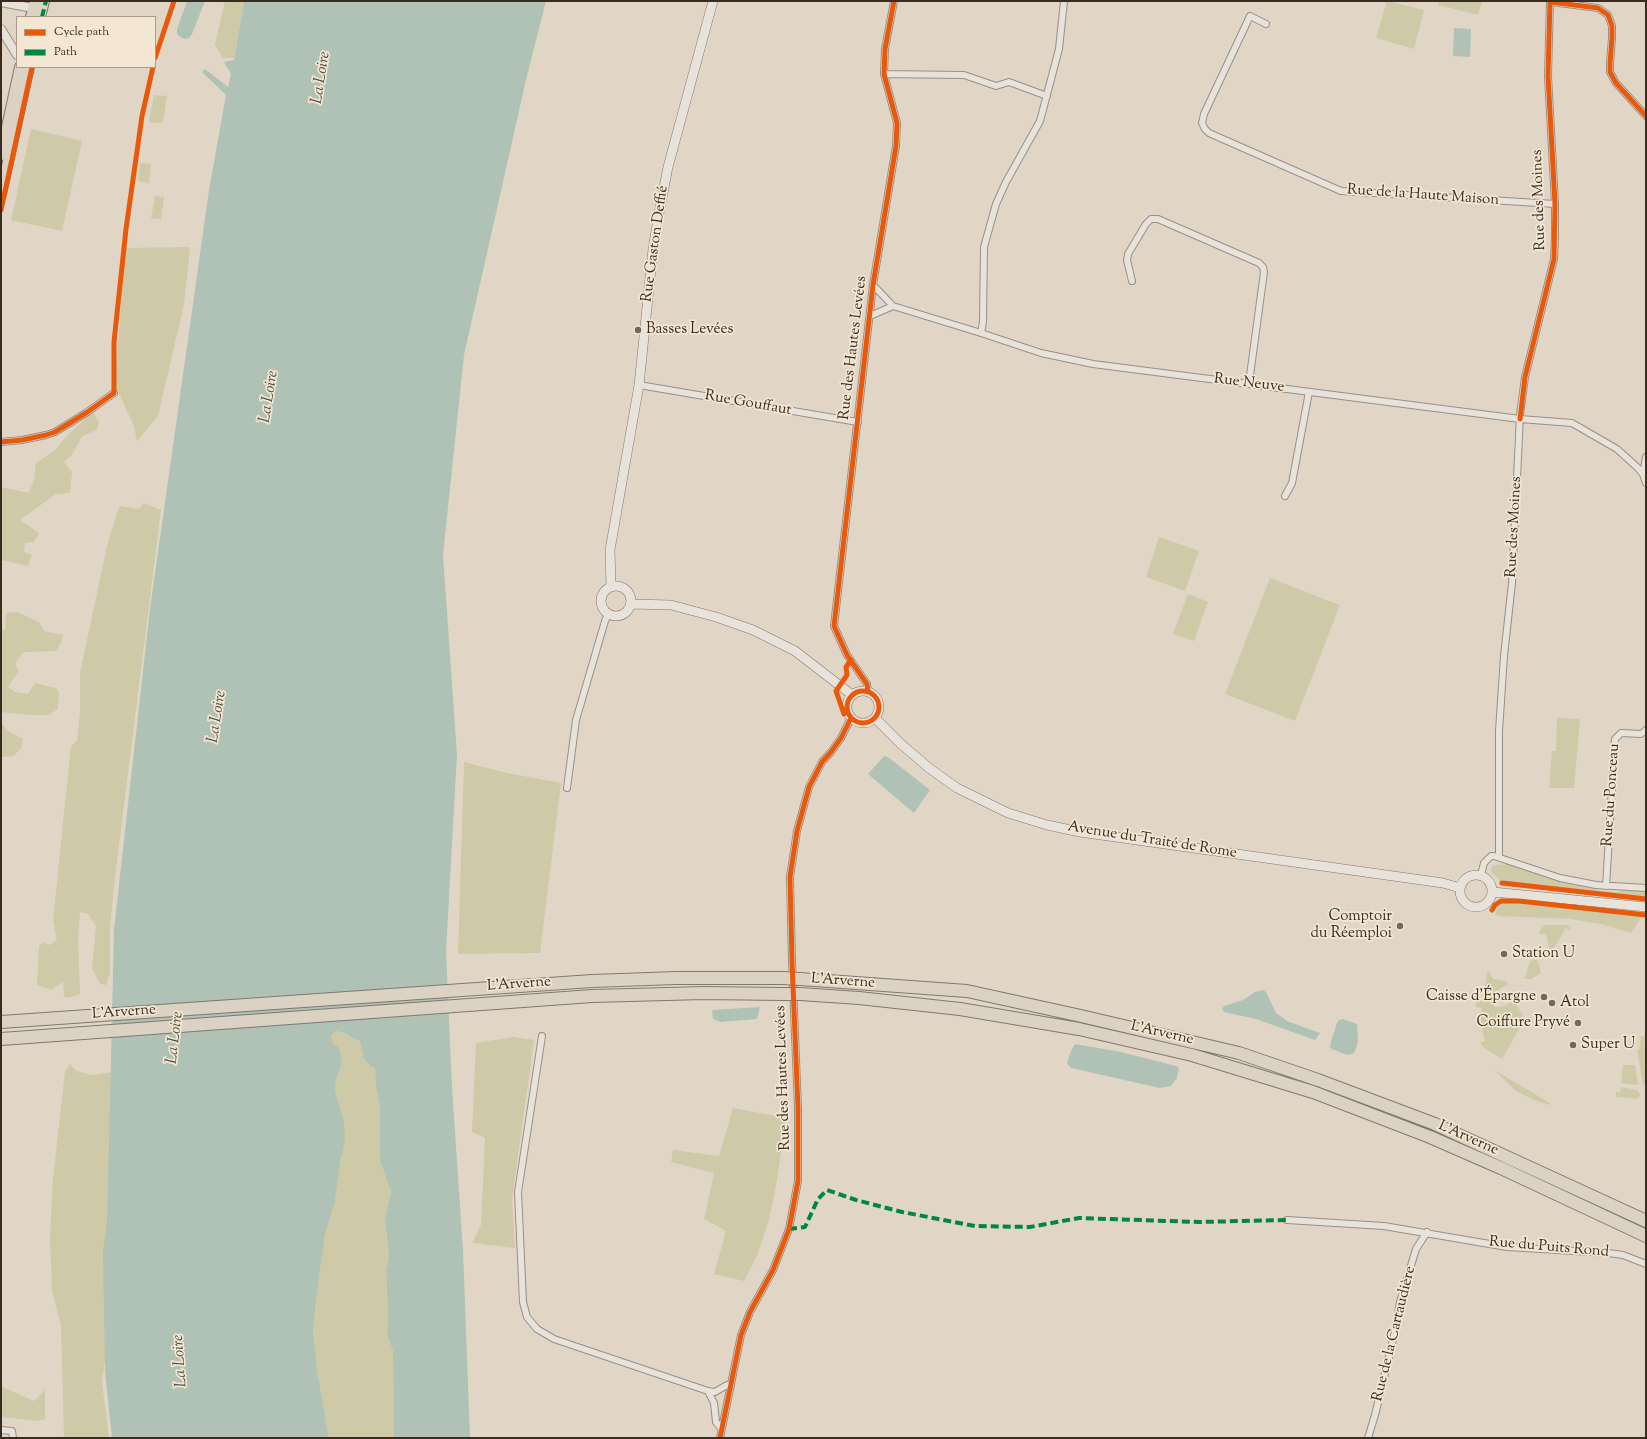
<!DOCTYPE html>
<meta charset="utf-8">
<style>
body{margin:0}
#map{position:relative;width:1647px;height:1439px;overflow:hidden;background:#e1d6c6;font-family:"Sorts Mill Goudy",serif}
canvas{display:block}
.frame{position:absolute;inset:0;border:2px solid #392c1f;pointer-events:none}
.legend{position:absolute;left:16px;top:16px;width:140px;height:52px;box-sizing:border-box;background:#f3e6d2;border:1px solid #a99c8a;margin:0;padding:5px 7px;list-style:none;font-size:12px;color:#392c1f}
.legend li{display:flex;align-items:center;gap:8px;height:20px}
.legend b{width:20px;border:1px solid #a99c8a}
</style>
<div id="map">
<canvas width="1647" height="1439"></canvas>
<div class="frame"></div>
<ul class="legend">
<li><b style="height:5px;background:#e8590c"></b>Cycle path</li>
<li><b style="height:5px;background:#00873e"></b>Path</li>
</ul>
</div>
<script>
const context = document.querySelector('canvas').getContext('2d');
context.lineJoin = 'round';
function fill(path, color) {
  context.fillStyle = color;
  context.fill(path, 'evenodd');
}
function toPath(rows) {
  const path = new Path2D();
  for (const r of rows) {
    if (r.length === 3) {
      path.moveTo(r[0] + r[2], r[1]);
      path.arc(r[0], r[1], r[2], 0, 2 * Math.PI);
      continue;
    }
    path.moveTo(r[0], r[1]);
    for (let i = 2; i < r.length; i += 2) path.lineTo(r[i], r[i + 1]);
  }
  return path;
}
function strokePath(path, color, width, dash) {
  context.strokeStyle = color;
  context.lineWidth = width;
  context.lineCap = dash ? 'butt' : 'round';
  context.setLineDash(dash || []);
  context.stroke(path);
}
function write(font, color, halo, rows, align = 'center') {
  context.font = font + ' "Sorts Mill Goudy",serif';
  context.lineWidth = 3.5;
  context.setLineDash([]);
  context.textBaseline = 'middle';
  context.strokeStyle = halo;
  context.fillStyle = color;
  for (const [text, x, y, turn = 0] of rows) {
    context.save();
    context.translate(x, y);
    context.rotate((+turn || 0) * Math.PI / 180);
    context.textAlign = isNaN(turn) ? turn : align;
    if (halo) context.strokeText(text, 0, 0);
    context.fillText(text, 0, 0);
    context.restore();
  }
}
fill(toPath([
 [225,1,244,1,234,58,223,58,215,45],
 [1387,1,1424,10,1414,49,1376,38],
 [1439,1,1482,1,1478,15,1438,5],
 [154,95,167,96,163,123,149,122],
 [31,129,82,141,62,231,11,220],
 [140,163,151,164,149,183,138,181],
 [155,196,164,197,161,219,151,218],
 [190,247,184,305,158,416,137,441,134,426,115,385,124,265,124,248],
 [93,412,99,422,97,430,82,436,72,455,64,462,72,472,70,493,56,494,20,520,39,533,34,542,25,543,24,552,32,555,28,566,1,560,1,487,29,493,34,479,36,463,55,450,69,434],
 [143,503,161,510,115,877,110,929,110,973,106,985,100,984,92,968,96,926,88,914,80,912,78,939,80,994,68,998,64,996,63,982,51,990,37,985,39,946,43,942,49,945,57,940,53,920,54,910,71,746,77,740,80,711,80,673,107,546,116,516,120,506,139,509],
 [1159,537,1199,551,1185,591,1146,577],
 [1270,578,1340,605,1295,721,1225,694],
 [1188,594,1208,602,1194,641,1173,634],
 [17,612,39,622,44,631,63,635,61,643,56,651,24,652,15,663,19,671,8,687,15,692,28,694,35,683,56,688,59,693,58,709,49,715,28,715,1,712,1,628,5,630,6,613],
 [1557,718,1580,719,1574,788,1549,788,1552,751,1556,751],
 [1,722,8,731,23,739,21,748,14,756,1,757],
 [464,762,507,773,561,783,540,953,458,954],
 [1507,863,1595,887,1599,891,1619,892,1625,889,1646,890,1646,897,1500,881,1491,871,1492,866,1501,864,1505,865],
 [1502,902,1515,903,1642,916,1631,933,1601,924,1571,919,1498,916,1495,914,1498,907],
 [1545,925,1567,925,1570,928,1570,930,1566,928,1552,951,1554,953,1551,956,1546,934,1539,934,1540,930],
 [1533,959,1538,961,1541,973,1531,979,1524,979,1530,962],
 [1488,970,1493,979,1507,981,1508,984,1492,994,1484,994,1484,991],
 [1478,1001,1494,1002,1494,1007,1501,1007,1514,1001,1525,1019,1502,1059,1484,1048,1480,1043,1485,1041,1481,1025,1481,1008,1475,1007,1476,1002],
 [335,1031,345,1033,352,1038,360,1041,364,1055,375,1068,376,1088,380,1109,380,1160,391,1192,385,1218,389,1256,386,1272,388,1311,387,1335,393,1351,394,1438,329,1438,318,1375,313,1332,316,1300,325,1235,335,1201,340,1161,343,1151,344,1122,335,1091,336,1079,342,1064,333,1044,331,1036],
 [1639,1036,1646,1036,1646,1085,1643,1085,1637,1050,1639,1050,1641,1038],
 [513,1037,534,1040,512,1199,515,1248,472,1243,481,1225,485,1138,472,1132,476,1043],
 [70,1064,77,1071,92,1075,114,1072,108,1339,102,1382,109,1438,64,1438,61,1325,52,1291,50,1237,53,1178,65,1072],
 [1623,1065,1635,1065,1638,1085,1621,1083],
 [1494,1070,1550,1103,1550,1105,1536,1101,1516,1091],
 [1621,1087,1637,1090,1639,1092,1640,1096,1636,1099,1616,1097,1616,1092,1620,1093],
 [733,1108,786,1118,777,1180,769,1220,758,1253,744,1281,714,1274,726,1231,704,1219,714,1173,671,1162,673,1150,719,1156],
 [1,1386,34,1401,45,1390,45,1419,38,1421,1,1417]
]), '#cec9a6');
fill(toPath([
 [187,1,205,1,192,34,189,38,185,39,180,37,177,34,177,29],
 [244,1,546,1,526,80,464,355,443,555,457,755,446,951,452,1088,463,1250,470,1438,394,1438,393,1351,387,1335,388,1311,386,1272,389,1256,385,1218,391,1192,380,1160,380,1109,376,1088,375,1068,371,1066,364,1059,360,1041,352,1038,345,1033,335,1031,331,1036,333,1044,339,1048,342,1064,336,1079,335,1091,344,1122,345,1138,343,1151,340,1161,335,1201,325,1235,316,1300,313,1332,318,1375,329,1438,112,1438,105,1371,103,1250,107,1223,108,1186,114,929,150,609,209,190,226,95,202,72,205,69,228,87,231,74,224,62,234,60],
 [1454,28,1471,29,1470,57,1453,56],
 [884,756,888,757,930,790,914,813,868,774],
 [1263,990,1266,992,1276,1013,1287,1021,1320,1033,1315,1040,1256,1019,1224,1012,1222,1009,1224,1006,1243,1000,1255,992],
 [760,1007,757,1019,720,1022,713,1019,712,1010],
 [1343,1019,1357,1024,1358,1042,1354,1053,1348,1055,1339,1052,1330,1048,1331,1041,1337,1023,1339,1020],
 [1075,1044,1121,1052,1176,1066,1179,1068,1177,1078,1171,1086,1160,1088,1071,1068,1067,1063,1071,1051]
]), '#afc2b5');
const minor = toPath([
 [1551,2,1598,8,1608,15,1612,26,1612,38,1610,63,1610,72,1616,83,1646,116],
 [1266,24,1250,16,1204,114,1202,123,1205,129,1209,133,1341,191,1555,204],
 [884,74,964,75,996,86,1009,82,1047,96],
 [1132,281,1127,260,1128,254,1146,224,1151,219,1158,219,1259,263,1263,267,1264,272,1249,383],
 [873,285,893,306,981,333,1041,353,1093,364,1520,419,1572,423,1617,449,1638,468,1643,474,1646,483],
 [870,316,893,306],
 [981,333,983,322,984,247,996,204,1006,182,1040,121,1059,49,1064,1],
 [639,385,858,422],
 [1,442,22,440,46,435,55,432,86,413,114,393],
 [1643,474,1646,457],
 [1285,496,1292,483,1309,392],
 [868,692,867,684,847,655,834,626,873,285,896,146,897,123,884,74,885,49,894,1],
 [567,788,576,720,605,621,608,614],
 [1499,857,1499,731,1504,656,1512,583,1520,415,1525,377,1554,259,1555,236,1555,204,1548,76,1550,1],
 [1481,875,1484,863,1491,856,1494,856,1560,878,1596,885,1646,888],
 [1606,886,1615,739,1621,733,1641,734,1646,730],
 [542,1036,518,1192,523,1302,527,1317,537,1329,554,1339,708,1391,714,1403,716,1422,721,1428],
 [1287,1220,1384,1226,1507,1247,1608,1253,1623,1255,1646,1264],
 [708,1391,715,1392,727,1385,731,1386],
 [1,1430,12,1431,13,1438],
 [720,1438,741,1335,750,1312,773,1270,789,1229,798,1181,798,1108,792,961,790,877,797,831,809,787,822,762,831,752,841,738,851,718],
 [1368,1438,1375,1415,1396,1327,1400,1302,1416,1249,1427,1232]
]);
const tertiary = toPath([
 [1,2,33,8,37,11],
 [1,29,17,55]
]);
const secondary = toPath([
 [616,601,15],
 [611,587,610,550,639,385,653,249,659,213,668,167,713,1],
 [631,604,671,605,716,617,753,630,795,651,852,695],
 [863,707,16],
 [875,718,901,744,929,768,957,788,1008,813,1047,825,1080,832,1443,883,1460,888],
 [1476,891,16],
 [1493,892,1646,907]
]);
const primary = toPath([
 [31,17,35,1],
 [40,17,44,1],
 [1,155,20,67],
 [1,194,29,67]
]);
const motorway = toPath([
 [800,979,967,991,1081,1016,1239,1053,1318,1080,1435,1124,1646,1221],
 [800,994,859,998,960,1009,1079,1029,1192,1055,1313,1092,1430,1137,1501,1168,1646,1236],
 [1,1022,592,981,676,978,783,978],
 [1,1039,592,996,704,993,784,994]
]);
strokePath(minor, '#989085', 8);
strokePath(tertiary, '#989085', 10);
strokePath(secondary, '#80786f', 10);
strokePath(primary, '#80786f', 12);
strokePath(motorway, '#80786f', 14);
strokePath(minor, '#e7e2da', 6);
strokePath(tertiary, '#e7e2da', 8);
strokePath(secondary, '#e7e2da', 9);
strokePath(primary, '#dbd2c4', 10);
strokePath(motorway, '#dbd2c4', 12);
const motorwayBridge = toPath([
 [783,978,800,979],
 [784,994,800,994]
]);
strokePath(motorwayBridge, '#80786f', 14, []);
strokePath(motorwayBridge, '#dbd2c4', 12);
strokePath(toPath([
 [42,17,46,1],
 [789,1229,805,1227,818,1199,827,1190,856,1200,902,1212,975,1226,1030,1227,1079,1218,1199,1222,1287,1220]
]), '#00873e', 4, [8, 4]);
strokePath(toPath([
 [1551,2,1598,8,1608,15,1612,26,1612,38,1610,63,1610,72,1616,83,1646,116],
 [155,58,174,1],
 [1,210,32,67],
 [1520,419,1525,377,1554,259,1555,204,1548,76,1550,1],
 [1,442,22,440,46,435,55,432,86,413,114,393,114,342,126,229,142,116,153,67],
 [863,707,16],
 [868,692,867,684,847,655,834,626,873,285,896,146,897,123,884,74,885,49,894,1],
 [844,714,836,691,847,675,846,667,851,660],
 [1502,883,1646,899],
 [1492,910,1495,905,1501,901,1519,901,1646,915],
 [720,1438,741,1335,750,1312,773,1270,789,1229,798,1181,798,1108,792,961,790,877,797,831,809,787,822,762,831,752,841,738,851,718]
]), '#e8590c', 5);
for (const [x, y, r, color] of [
 [638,330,4,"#746859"],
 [1400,926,4,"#746859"],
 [1504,954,4,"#746859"],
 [1544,997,4,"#746859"],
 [1552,1003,4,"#746859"],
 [1578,1023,4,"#746859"],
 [1573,1045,4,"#746859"]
]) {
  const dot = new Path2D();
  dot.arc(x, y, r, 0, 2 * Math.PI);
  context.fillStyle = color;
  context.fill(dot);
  strokePath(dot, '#f3e6d2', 1.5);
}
write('15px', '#392c1f', '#f3e6d2', [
 ["Rue de la Haute Maison",1423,196,4],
 ["Rue des Moines",1540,200,-92],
 ["Rue Gaston Deffié",656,244,-82],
 ["Rue des Hautes Levées",854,348,-83],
 ["Rue Neuve",1249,384,7],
 ["Rue Gouffaut",748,404,10],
 ["Rue des Moines",1515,527,-87],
 ["Rue du Ponceau",1612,795,-86],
 ["Avenue du Traité de Rome",1152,841,9],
 ["L'Arverne",843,982,4],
 ["L'Arverne",519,985,-4],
 ["L'Arverne",124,1013,-4],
 ["L'Arverne",1162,1034,13],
 ["Rue des Hautes Levées",784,1078,-92],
 ["L'Arverne",1468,1139,24],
 ["Rue du Puits Rond",1549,1248,5],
 ["Rue de la Cartaudière",1395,1334,-76]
]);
write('15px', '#392c1f', '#f3e6d2', [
 ["Basses Levées",646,330],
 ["Comptoir",1392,917,"right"],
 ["du Réemploi",1392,934,"right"],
 ["Station U",1512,954],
 ["Caisse d'Épargne",1536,997,"right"],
 ["Atol",1560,1003],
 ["Coiffure Pryvé",1570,1023,"right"],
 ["Super U",1581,1045]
], 'left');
write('italic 16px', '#515043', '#f3e6d2', [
 ["La Loire",322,78,-81],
 ["La Loire",270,397,-81],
 ["La Loire",218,717,-81],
 ["La Loire",176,1038,-83],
 ["La Loire",181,1361,-94]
]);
</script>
